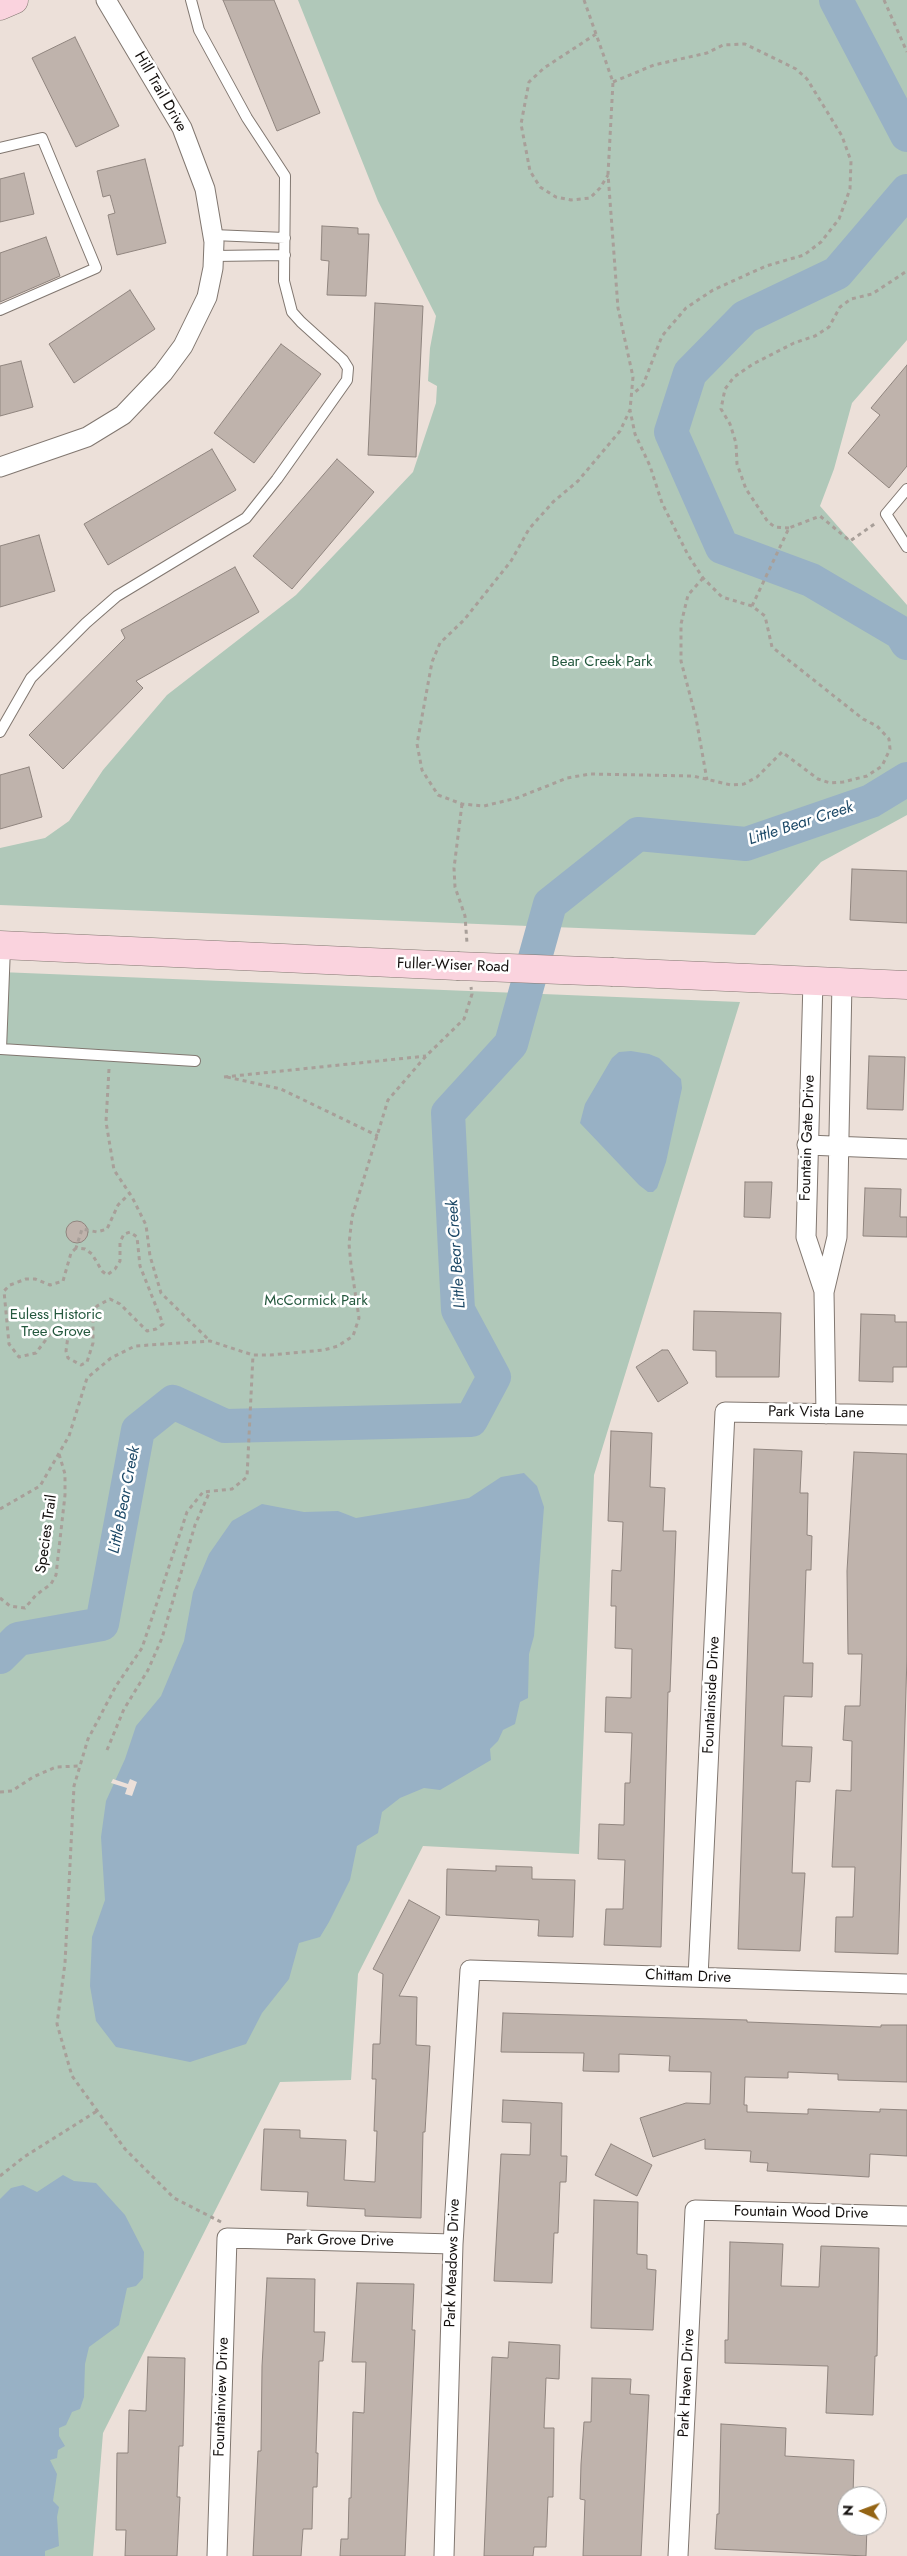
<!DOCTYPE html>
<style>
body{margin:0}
#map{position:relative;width:907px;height:2556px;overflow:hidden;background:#ece0d9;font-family:Jost,sans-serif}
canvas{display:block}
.north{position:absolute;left:837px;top:2486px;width:50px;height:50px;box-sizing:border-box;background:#fff;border:1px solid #a19f9e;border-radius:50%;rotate:272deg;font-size:14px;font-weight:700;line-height:20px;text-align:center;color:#130f0d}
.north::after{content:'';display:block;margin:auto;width:18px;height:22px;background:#946414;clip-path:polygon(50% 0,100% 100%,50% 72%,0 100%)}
</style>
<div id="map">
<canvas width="907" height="2556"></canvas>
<div class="north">N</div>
</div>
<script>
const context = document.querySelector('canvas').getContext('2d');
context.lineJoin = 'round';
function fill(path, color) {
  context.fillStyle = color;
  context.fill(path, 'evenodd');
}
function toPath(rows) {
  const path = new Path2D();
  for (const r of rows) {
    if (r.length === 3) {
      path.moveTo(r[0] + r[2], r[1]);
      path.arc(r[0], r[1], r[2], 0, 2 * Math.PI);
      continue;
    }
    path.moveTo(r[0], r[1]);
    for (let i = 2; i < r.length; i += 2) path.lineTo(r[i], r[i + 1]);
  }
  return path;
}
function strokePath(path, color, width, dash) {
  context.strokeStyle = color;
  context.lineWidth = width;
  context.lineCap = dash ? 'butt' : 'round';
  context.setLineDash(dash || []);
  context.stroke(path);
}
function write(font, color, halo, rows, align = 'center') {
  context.font = font + ' Jost,sans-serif';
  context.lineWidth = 5;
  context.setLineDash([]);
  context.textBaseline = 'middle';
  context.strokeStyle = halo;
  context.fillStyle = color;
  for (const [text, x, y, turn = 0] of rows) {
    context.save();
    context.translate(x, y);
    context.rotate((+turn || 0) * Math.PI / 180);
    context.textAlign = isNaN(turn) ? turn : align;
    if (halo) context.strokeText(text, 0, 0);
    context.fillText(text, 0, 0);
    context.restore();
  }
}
fill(toPath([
 [298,0,907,0,907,340,852,403,834,469,820,506,907,605,907,815,821,862,755,935,0,905,0,848,45,838,69,821,103,770,167,695,296,595,413,472,436,403,437,386,428,381,430,348,436,316,378,201],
 [0,972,740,1002,594,1475,579,1854,423,1846,358,1974,351,2080,280,2082,103,2433,93,2556,0,2556]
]), '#b0c8b9');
fill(toPath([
 [631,1051,649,1054,659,1058,681,1079,682,1088,666,1162,657,1188,653,1192,648,1192,639,1185,580,1123,585,1104,612,1058,619,1052],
 [524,1473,537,1486,544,1507,534,1636,529,1654,528,1698,520,1702,515,1724,503,1730,498,1741,490,1749,491,1760,440,1790,424,1788,400,1798,382,1812,378,1833,357,1846,350,1880,329,1922,320,1937,299,1943,289,1979,262,2013,246,2044,190,2062,116,2047,96,2021,90,1986,92,1937,105,1900,101,1837,106,1801,125,1759,136,1726,161,1696,184,1641,193,1592,209,1554,232,1521,262,1504,304,1512,338,1511,356,1518,422,1507,469,1498,501,1477],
 [63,2175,74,2181,96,2183,125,2215,144,2252,143,2278,136,2286,127,2288,119,2325,89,2347,85,2364,84,2397,80,2409,72,2412,66,2425,59,2428,59,2436,65,2446,58,2450,57,2458,50,2460,57,2474,53,2501,59,2507,57,2517,59,2546,45,2551,45,2556,0,2556,0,2199,11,2188,23,2185,37,2192]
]), '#98b1c5');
fill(toPath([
 [113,1779,128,1784,130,1779,137,1782,132,1796,125,1794,127,1788,111,1783]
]), '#ece0d9');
strokePath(toPath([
 [836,0,907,135],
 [907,191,837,273,745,317,690,373,671,432,722,547,811,580,901,633,907,643],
 [0,1657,18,1639,102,1624,138,1430,173,1402,225,1426,471,1420,494,1377,458,1310,448,1113,511,1044,550,904,638,834,746,844,871,801,907,779]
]), '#98b1c5', 34);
const building = toPath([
 [223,0,274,0,320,113,277,131,223,0],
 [75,37,119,126,76,147,32,58,75,37],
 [145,159,166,243,117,255,108,215,115,213,110,195,103,197,97,171,145,159],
 [24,173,34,214,0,222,0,179,24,173],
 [322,226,358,228,358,234,369,234,366,296,327,295,329,261,321,260,322,226],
 [46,237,60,276,0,302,0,253,46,237],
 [130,290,155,329,74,383,49,344,130,290],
 [375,303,423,306,416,457,368,455,375,303],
 [281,344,321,374,254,463,214,433,281,344],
 [21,361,33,407,0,416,0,366,21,361],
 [907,365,907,466,889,488,848,453,880,415,871,408,907,365],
 [212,449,236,490,108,565,84,524,212,449],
 [337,459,374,492,292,589,253,556,337,459],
 [39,535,55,591,0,607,0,546,39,535],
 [235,567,259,612,136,681,143,688,63,769,29,735,125,638,121,630,235,567],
 [29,767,42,817,0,829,0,775,29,767],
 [852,869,907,871,907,923,850,920,852,869],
 [869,1056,905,1057,903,1110,867,1109,869,1056],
 [745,1182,772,1182,770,1218,744,1217,745,1182],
 [865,1188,901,1189,900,1217,907,1217,907,1237,863,1236,865,1188],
 [77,1232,11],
 [694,1311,781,1313,779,1377,716,1377,716,1351,693,1350,694,1311],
 [861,1314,895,1315,895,1322,907,1322,907,1367,893,1367,893,1382,859,1381,861,1314],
 [662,1350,668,1350,688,1383,658,1402,636,1367,662,1350],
 [611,1431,652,1433,650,1487,665,1488,663,1531,676,1531,670,1692,668,1692,661,1947,604,1945,606,1909,623,1909,625,1860,598,1859,599,1824,624,1825,625,1783,630,1783,632,1733,605,1732,606,1697,631,1698,632,1649,615,1648,616,1606,611,1606,612,1570,621,1571,623,1522,608,1521,611,1431],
 [754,1449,802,1451,800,1493,808,1493,807,1535,812,1536,811,1570,806,1570,803,1663,813,1663,812,1697,784,1696,782,1746,812,1747,810,1782,796,1781,792,1873,805,1873,800,1951,738,1949,754,1449],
 [854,1452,907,1454,907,1656,898,1954,835,1952,836,1917,853,1917,855,1867,832,1867,836,1790,851,1791,852,1741,843,1740,845,1706,860,1706,862,1654,848,1654,847,1571,854,1452],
 [496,1866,532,1867,532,1879,575,1880,573,1937,538,1936,539,1920,446,1915,447,1869,496,1871,496,1866],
 [409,1900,440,1917,399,1996,417,1997,416,2045,430,2046,425,2132,423,2132,421,2218,365,2216,365,2209,307,2206,308,2192,261,2190,264,2129,300,2130,300,2138,346,2140,344,2180,375,2182,377,2131,374,2131,376,2079,372,2079,373,2044,380,2044,383,1974,373,1969,409,1900],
 [503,2013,747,2020,747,2022,881,2027,881,2025,907,2025,907,2082,838,2080,838,2074,788,2072,788,2078,745,2077,744,2105,747,2105,747,2112,808,2114,808,2109,880,2112,880,2109,907,2110,907,2156,870,2154,869,2177,767,2171,768,2163,750,2162,751,2151,705,2149,705,2139,653,2157,640,2118,686,2103,710,2104,711,2072,669,2071,670,2056,619,2054,619,2072,583,2071,584,2053,501,2052,503,2013],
 [503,2100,562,2103,561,2156,567,2156,566,2182,560,2182,558,2233,554,2233,552,2283,494,2281,501,2154,530,2155,531,2123,502,2122,503,2100],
 [611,2144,652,2165,637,2196,595,2175,611,2144],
 [594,2200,638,2202,637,2254,647,2255,647,2269,656,2270,653,2330,591,2328,594,2200],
 [730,2242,783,2244,781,2286,819,2287,821,2246,879,2248,877,2356,875,2356,873,2415,826,2413,828,2366,725,2363,725,2340,728,2340,730,2242],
 [267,2278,315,2279,314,2332,325,2332,323,2361,319,2361,316,2453,318,2453,317,2487,313,2487,312,2529,303,2529,301,2556,253,2556,258,2451,261,2451,262,2366,267,2278],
 [357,2283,414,2284,412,2330,415,2330,405,2556,340,2556,341,2539,348,2539,349,2498,351,2498,353,2412,364,2413,366,2362,352,2362,357,2283],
 [509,2342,560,2345,559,2379,546,2378,544,2428,554,2428,553,2497,548,2497,546,2547,534,2547,533,2556,484,2556,492,2357,508,2358,509,2342],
 [148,2357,185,2358,183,2446,179,2446,177,2497,180,2497,177,2556,125,2556,126,2530,116,2530,117,2453,128,2453,129,2410,146,2411,148,2357],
 [592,2378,631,2379,630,2394,649,2395,641,2556,583,2556,585,2500,580,2499,581,2464,584,2422,591,2422,592,2378],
 [721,2424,786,2428,785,2456,854,2460,853,2496,847,2496,847,2526,867,2526,866,2556,715,2549,717,2514,719,2514,721,2424]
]);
fill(building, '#bfb3ac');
strokePath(building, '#90857f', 1);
const lane = toPath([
 [0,148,42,138,96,268,0,310],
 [213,235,285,238],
 [214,256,285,255],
 [907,489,886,514,907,547],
 [0,732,31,678,86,623,117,596,246,518,277,479,347,380,348,368,343,360,301,322,292,312,284,281,285,176,247,118,199,30,191,0],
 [5,947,1,1049,195,1061]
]);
const street = toPath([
 [0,467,87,437,123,415,163,373,183,346,207,297,213,268,214,242,205,189,182,128,106,0],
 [813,981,806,1237,824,1291],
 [807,1145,907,1149],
 [826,1414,824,1292,837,1237,842,982],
 [698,1977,725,1412,907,1415],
 [217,2556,227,2238,453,2244],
 [444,2556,453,2244,470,1970,907,1984],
 [678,2556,695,2210,907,2216]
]);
const secondary = toPath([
 [0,6,14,0],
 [0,945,457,966],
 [613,972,907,985]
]);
strokePath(lane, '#817770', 12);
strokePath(street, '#817770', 21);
strokePath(secondary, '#817770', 29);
strokePath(toPath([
 [584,0,613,82,608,174,618,308,633,377,630,410,620,431,578,481,553,502,529,529,511,561,464,620,440,643,432,662,417,744,422,770,438,795,462,804,484,806,517,798,567,778,590,774,693,776,731,785,744,784,757,777,782,752,818,779,830,783,843,782,867,776,882,766,890,749,889,739,877,726,863,719,772,647,765,616,752,606,722,597,703,578,688,555,662,503,650,466,635,434,630,410],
 [884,0,907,52],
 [596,34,544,68,529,82,521,124,530,171,540,187,556,197,571,200,590,198,600,188,608,175],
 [613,82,654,65,707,53,723,45,745,44,796,69,807,79,842,136,851,161,850,189,839,219,821,242,804,255,766,266,713,290,686,308,662,336,643,385,633,394],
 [789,528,775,527,768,522,746,489,737,464,736,443,730,424,721,409,725,389,734,377,753,364,794,343,815,336,829,327,840,307,851,299,872,294,907,271],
 [703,578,688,595,681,624,681,661,696,718,707,780],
 [752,606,789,528,820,516,850,541,876,523],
 [462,804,454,868,455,887,465,916,467,943],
 [109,1069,106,1122,114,1170,132,1197,146,1225,150,1256,161,1293,210,1341],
 [224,1077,426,1056],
 [227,1077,281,1089,378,1136],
 [76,1248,71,1253,63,1281,50,1285,35,1279,26,1279,10,1285,4,1291,9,1344,19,1357,36,1353,53,1330,60,1329,66,1330,68,1336,66,1351,68,1358,81,1365,87,1362,93,1343,93,1312,97,1306,110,1299,120,1304,147,1331,156,1329,163,1324,140,1266,137,1237,130,1232,124,1234,120,1242,120,1261,115,1269,107,1275,102,1271,92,1254,85,1249,76,1248,82,1229,97,1232,107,1229,118,1205,130,1193],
 [0,1509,40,1486,69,1436,87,1378,111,1358,135,1346,210,1341,253,1355,270,1355,324,1350,338,1346,353,1336,359,1318,351,1265,349,1244,352,1217,388,1100,426,1056,464,1019,472,994,471,987],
 [0,1598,10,1606,25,1608,36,1595,51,1584,56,1575,65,1495,65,1474,59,1454],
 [107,1750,124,1709,148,1670,162,1638,195,1525,210,1491],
 [0,1792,12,1791,33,1777,56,1767,80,1766],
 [0,2176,24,2157,97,2111],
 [221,2222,174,2198,125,2149,72,2076,57,2024,65,1963,74,1786,88,1739,116,1686,142,1648,187,1512,203,1492,232,1489,247,1477,253,1355]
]), '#a89f99', 3, [4, 4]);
strokePath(lane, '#fff', 10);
strokePath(street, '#fff', 19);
strokePath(secondary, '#fad3de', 28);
const secondaryBridge = toPath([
 [457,966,613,972]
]);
strokePath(secondaryBridge, '#817770', 29, []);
strokePath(secondaryBridge, '#fad3de', 28);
write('15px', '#130f0d', '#fff', [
 ["Hill Trail Drive",160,92,60],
 ["Fuller-Wiser Road",453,966,2],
 ["Fountain Gate Drive",808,1138,-88],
 ["Park Vista Lane",816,1413,1],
 ["Species Trail",47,1534,-82],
 ["Fountainside Drive",712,1695,-87],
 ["Chittam Drive",688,1977,2],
 ["Fountain Wood Drive",801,2213,1],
 ["Park Grove Drive",340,2241,1],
 ["Park Meadows Drive",453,2263,-88],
 ["Park Haven Drive",687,2383,-87],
 ["Fountainview Drive",222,2397,-88]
]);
write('15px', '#24583e', '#fff', [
 ["Bear Creek Park",602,662],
 ["McCormick Park",316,1301],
 ["Euless Historic",56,1315],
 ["Tree Grove",56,1332]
]);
write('italic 16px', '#1e4a68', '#fff', [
 ["Little Bear Creek",801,824,-18],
 ["Little Bear Creek",457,1254,-94],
 ["Little Bear Creek",125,1500,-79]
]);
</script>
